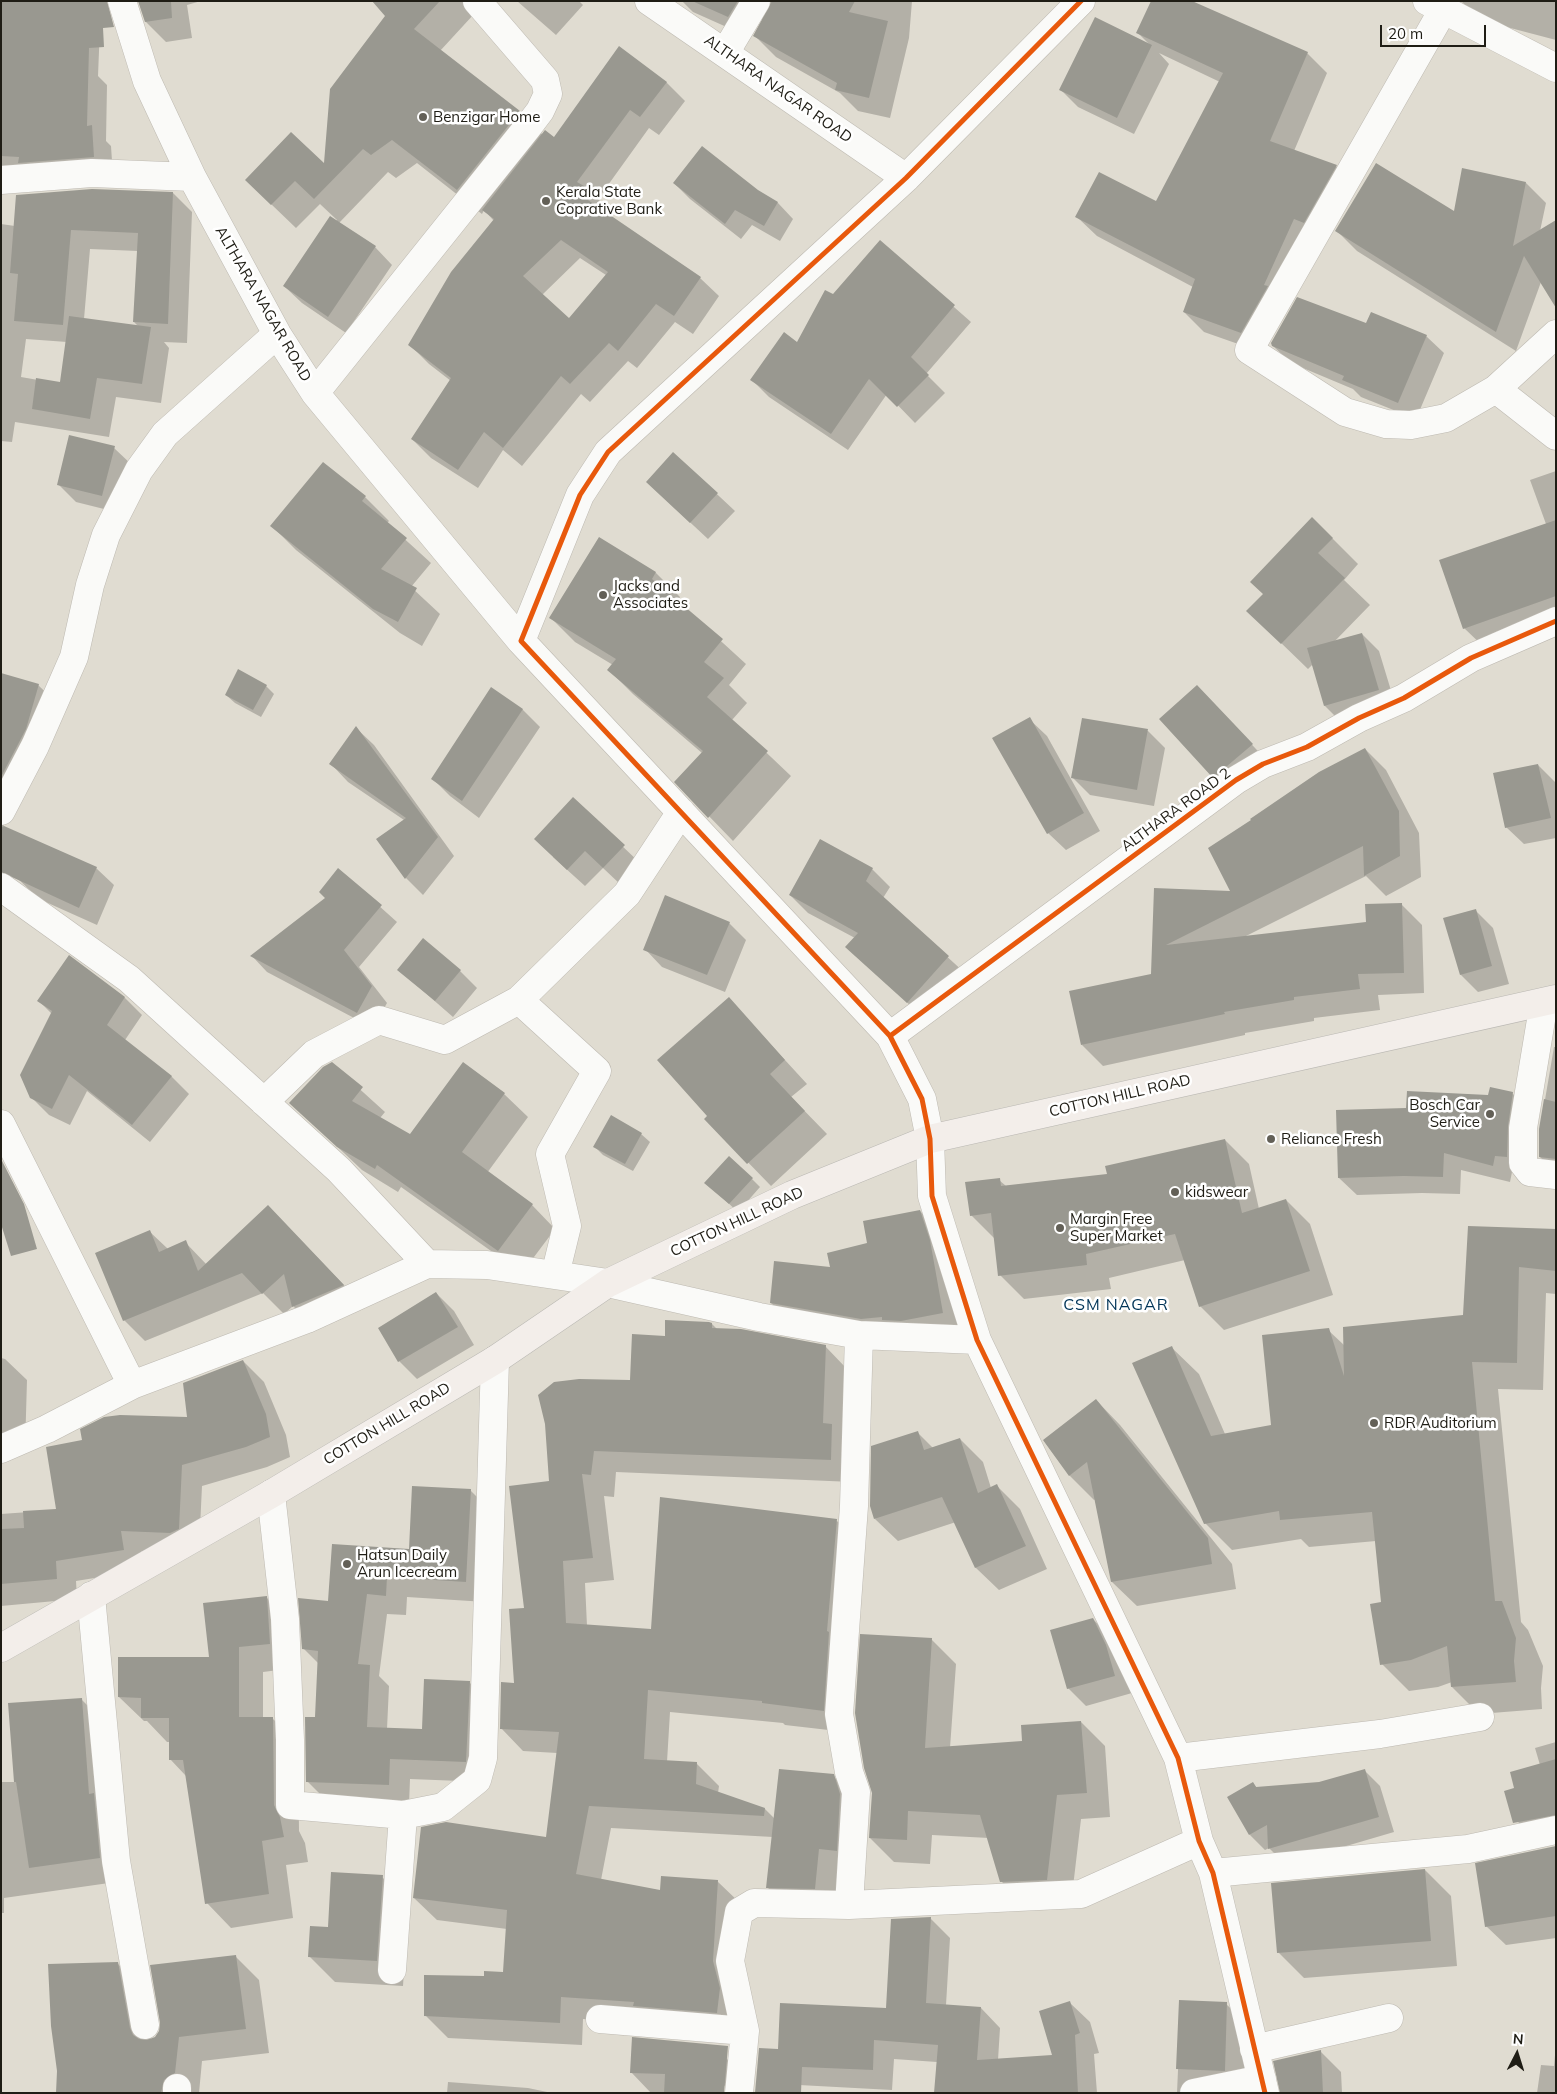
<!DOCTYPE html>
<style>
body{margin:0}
#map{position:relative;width:1557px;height:2094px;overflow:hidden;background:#e0dcd1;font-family:Mulish,sans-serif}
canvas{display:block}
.frame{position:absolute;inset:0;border:2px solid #1f1d15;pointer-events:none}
.north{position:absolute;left:1492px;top:2029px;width:50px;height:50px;-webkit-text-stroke:4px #fff;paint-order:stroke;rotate:5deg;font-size:14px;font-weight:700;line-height:20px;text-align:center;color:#1f1d15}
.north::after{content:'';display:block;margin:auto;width:18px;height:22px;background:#1f1d15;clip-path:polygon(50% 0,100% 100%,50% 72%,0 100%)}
.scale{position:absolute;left:1380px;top:25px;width:106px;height:22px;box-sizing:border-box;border:2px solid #1f1d15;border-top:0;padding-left:6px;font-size:15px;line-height:18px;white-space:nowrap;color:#1f1d15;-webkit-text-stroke:4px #fff;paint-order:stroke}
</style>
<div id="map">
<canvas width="1557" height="2094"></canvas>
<div class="frame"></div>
<div class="north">N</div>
<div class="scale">20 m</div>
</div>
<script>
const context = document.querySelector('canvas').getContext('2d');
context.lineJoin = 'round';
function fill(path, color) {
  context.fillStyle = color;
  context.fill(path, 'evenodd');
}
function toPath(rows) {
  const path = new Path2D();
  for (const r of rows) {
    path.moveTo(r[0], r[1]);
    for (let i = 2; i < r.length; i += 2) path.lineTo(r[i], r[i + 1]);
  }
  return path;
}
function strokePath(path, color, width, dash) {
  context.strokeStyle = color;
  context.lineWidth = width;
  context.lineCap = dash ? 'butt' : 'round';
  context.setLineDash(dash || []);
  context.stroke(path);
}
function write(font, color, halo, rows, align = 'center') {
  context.font = font + ' Mulish,sans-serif';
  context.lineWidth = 5;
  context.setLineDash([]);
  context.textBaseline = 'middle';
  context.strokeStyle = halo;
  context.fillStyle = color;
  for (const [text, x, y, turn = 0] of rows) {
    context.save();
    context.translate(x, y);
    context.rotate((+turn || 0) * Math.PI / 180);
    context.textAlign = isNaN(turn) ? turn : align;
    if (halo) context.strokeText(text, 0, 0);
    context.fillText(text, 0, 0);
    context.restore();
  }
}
fill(toPath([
 [1,1,101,1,98,76,107,85,106,141,111,146,113,176,1,174],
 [140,1,201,1,187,5,192,38,166,42,146,22],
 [376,1,486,1,440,51,519,112,543,135,554,139,666,82,685,101,659,135,649,128,598,199,609,210,606,214,700,278,719,296,693,334,675,322,637,368,628,361,590,402,581,394,522,466,503,450,478,488,431,458,412,439,451,381,429,364,410,345,494,221,484,210,482,214,417,163,396,178,388,172,339,223,375,247,392,265,346,333,302,303,284,286,337,220,320,204,296,228,246,180,325,166,386,16],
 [580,258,606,275,569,320,542,295],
 [517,1,579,1,583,5,556,35],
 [682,1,912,1,909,38,890,118,858,111,840,93,776,57,755,36,763,20,762,19,749,37,693,12],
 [1461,1,1556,1,1556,40,1480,20],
 [1138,33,1307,53,1327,73,1294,151,1336,166,1356,186,1261,352,1204,332,1184,312,1193,287,1097,236,1077,217,1157,202,1220,82,1159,53,1169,64,1134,134,1078,107,1061,90,1150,45],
 [674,183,757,191,778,203,793,219,780,241,752,225,741,239,690,199],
 [1526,183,1546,203,1540,231,1541,282,1516,351,1357,251,1337,231,1454,213],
 [173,193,192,212,187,343,164,342,169,348,161,403,116,397,109,437,15,422,12,442,1,441,1,224,15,226],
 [90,249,138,251,134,322,139,327,84,319],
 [26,339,67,342,61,384,21,377],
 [880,242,971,322,926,374,945,393,915,423,887,394,848,450,769,397,752,380,798,344,833,296],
 [1367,325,1426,336,1444,353,1416,419,1361,397,1353,389,1291,363,1273,346],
 [114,448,132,465,120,513,76,502,59,485],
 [674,454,735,511,708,539,665,499],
 [1556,471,1556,625,1487,650,1464,628,1546,524,1530,480],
 [365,497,389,521,387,523,431,563,411,587,440,614,422,646,400,633,296,550,272,526],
 [1332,538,1358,564,1344,580,1370,605,1334,642,1362,634,1379,651,1396,707,1342,723,1325,706,1313,664,1308,669,1248,611],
 [600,539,656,573,680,597,677,601,746,664,729,685,747,703,732,720,791,776,733,841,676,782,702,753,633,694,609,670,613,665,575,642,551,618],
 [1,674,38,685,56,702,36,756,3,827,1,826],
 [266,686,274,694,261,717,235,703,226,695],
 [1214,704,1269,763,1231,794,1213,777],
 [522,709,540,727,479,818,450,796,432,778],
 [1029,719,1047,736,1100,831,1066,850,1048,833],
 [1083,719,1148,731,1165,748,1154,806,1090,795,1072,777],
 [356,728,374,745,454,856,423,895,406,878,404,820,348,782,331,764],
 [1365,749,1386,770,1419,833,1421,877,1386,896,1366,876,1244,937,1367,924,1401,904,1422,925,1424,993,1378,995,1380,1010,1314,1018,1314,1021,1245,1033,1245,1035,1103,1066,1082,1045,1152,975,1155,889,1232,892],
 [1538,765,1555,782,1556,838,1524,844,1506,827],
 [573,799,641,864,621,885,603,868,585,886,553,857],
 [820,840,872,869,890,887,883,898,966,974,925,1019,847,947,855,938,808,913,790,895],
 [96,868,114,885,97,925,39,899,14,875],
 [339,870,397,922,359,967,387,1003,373,1028,267,972,252,956,327,898],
 [1476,911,1493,928,1509,984,1478,992,1461,975],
 [729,923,746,940,725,992,662,967,645,949],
 [69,957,125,998,142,1015,125,1040,171,1076,189,1094,150,1142,87,1091,70,1125,49,1115,31,1097,52,1014,39,1001],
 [399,970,460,971,477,988,453,1017],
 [729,999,807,1084,791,1097,827,1134,771,1186,706,1119,709,1117],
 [1554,1047,1556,1047,1556,1173,1540,1157,1540,1129],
 [332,1064,385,1112,380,1118,410,1136,463,1064,504,1094,528,1117,487,1173,532,1205,555,1229,522,1273,401,1187,398,1192,362,1170,291,1103],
 [1512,1093,1530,1111,1524,1174,1512,1172,1510,1182,1461,1170,1460,1194,1422,1193,1357,1195,1339,1178,1408,1109],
 [641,1134,650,1142,633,1171,603,1155,595,1147],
 [1225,1140,1249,1164,1259,1209,1286,1200,1310,1224,1333,1295,1224,1330,1200,1306,1185,1260,1109,1278,1111,1289,1024,1299,1000,1275,995,1239,971,1215,999,1180,1006,1186,1109,1175],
 [752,1179,760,1187,738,1212,715,1191],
 [920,1211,942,1233,965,1335,793,1325,771,1303,832,1268],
 [1556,1220,1556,1294,1546,1293,1543,1390,1498,1389,1521,1622,1528,1630,1543,1666,1541,1688,1542,1709,1479,1714,1452,1687,1452,1682,1438,1687,1409,1691,1382,1664,1382,1603,1376,1541,1309,1547,1301,1539,1232,1550,1205,1523,1171,1347,1199,1374,1225,1434,1273,1426,1328,1330,1345,1346,1464,1317,1555,1231],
 [288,1227,364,1306,314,1327,293,1306,284,1314,263,1293,145,1341,124,1320,150,1232,168,1249,185,1242,207,1265],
 [436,1293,454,1311,474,1345,417,1379,399,1361,380,1328],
 [712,1324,717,1329,825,1346,847,1369,853,1482,616,1472,614,1497,604,1496,614,1580,585,1583,587,1626,652,1630,837,1521,859,1543,846,1732,785,1725,783,1723,670,1712,667,1762,696,1763,719,1786,718,1793,765,1809,775,1819,833,1776,859,1802,840,1914,793,1913,767,1887,773,1837,611,1828,601,1880,662,1891,717,1881,740,1903,739,2035,653,2024,583,2019,582,2045,448,2038,425,2015,485,1977,504,1974,507,1929,437,1920,414,1898,547,1838,557,1753,523,1751,501,1728,515,1684,525,1609,551,1482,666,1337],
 [1,1358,5,1359,27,1380,25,1449,1,1448],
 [243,1361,264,1382,286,1435,290,1457,267,1467,202,1486,199,1549,191,1553,141,1551,144,1570,76,1581,77,1599,1,1606,1,1514,57,1510,188,1418],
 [1096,1400,1120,1425,1232,1564,1236,1589,1137,1606,1112,1582,1096,1499,1094,1500,1070,1476,1044,1441],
 [917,1432,933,1448,960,1439,983,1462,991,1488,997,1486,1020,1509,1047,1569,999,1590,976,1568,956,1522,898,1541,875,1519],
 [470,1490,490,1510,486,1602,407,1597,406,1615,387,1614,379,1676,389,1686,387,1729,423,1730,469,1682,489,1702,486,1782,410,1779,409,1805,327,1801,307,1781,316,1718,319,1664,303,1648,329,1603,411,1550],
 [266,1597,291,1622,294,1668,263,1672,263,1719,273,1719,298,1743,299,1831,305,1843,308,1862,286,1865,293,1918,231,1928,207,1903,186,1776,170,1759,170,1742,167,1742,147,1721,144,1721,119,1697,211,1658],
 [1093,1619,1110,1637,1132,1693,1086,1706,1068,1688],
 [931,1639,956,1664,950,1748,1023,1743,1081,1722,1105,1746,1110,1817,1081,1819,1071,1904,1026,1906,1002,1882,989,1838,932,1835,930,1864,894,1862,870,1838],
 [81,1699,105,1723,123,1881,4,1898,4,1913,1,1913,1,1782,15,1782,9,1704],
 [1556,1742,1556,1834,1535,1839,1512,1816,1516,1789,1540,1765,1535,1748],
 [1364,1770,1380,1786,1394,1832,1285,1864,1269,1848,1265,1850,1250,1835,1253,1783,1258,1789,1320,1783],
 [1556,1852,1556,1938,1506,1945,1486,1926],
 [1425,1870,1451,1896,1457,1966,1304,1978,1278,1952],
 [382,1877,408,1903,403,1986,335,1982,309,1956,330,1928],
 [930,1918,950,1938,946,2005,981,2008,1000,2028,998,2060,1053,2056,1070,2003,1090,2022,1099,2053,1094,2054,1097,2093,935,2093,937,2062,894,2059,892,2090,799,2085,779,2066,888,2009],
 [235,1956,259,1980,269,2053,202,2061,199,2093,57,2093,117,1963,141,1987,151,2040,156,2038],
 [1181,2001,1226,2004,1247,2024,1259,2075,1239,2093,1177,2093],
 [1556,2044,1556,2093,1537,2093,1541,2065,1554,2066],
 [713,2045,737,2069,735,2086,698,2085,697,2093,651,2093,631,2072],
 [1321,2052,1341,2072,1342,2093,1281,2093],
 [448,2082,528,2088,552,2093,447,2093]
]), '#0003');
fill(toPath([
 [1,1,107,1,114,27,103,28,104,47,89,48,87,126,92,125,94,157,18,163,19,157,1,156],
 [138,1,171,1,172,18,145,22],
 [372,1,440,1,414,29,520,111,457,190,392,140,371,155,363,149,314,199,295,181,271,205,245,180,291,132,324,163,330,89,385,16],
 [692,1,738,1,728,17],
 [772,1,855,1,849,12,888,21,869,98,835,90,837,83,753,36],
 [1151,1,1192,1,1308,52,1270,141,1337,165,1304,223,1294,219,1264,285,1268,286,1241,333,1183,312,1195,279,1075,217,1099,172,1156,201,1223,73,1136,33],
 [1095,17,1152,45,1117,118,1059,90],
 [619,46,667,82,640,117,630,110,577,182,591,190,585,198,701,277,674,316,656,304,618,351,609,343,570,384,561,376,503,448,484,432,458,470,411,439,451,378,408,345,451,272,494,219,482,210,545,130,554,137],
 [561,240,608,272,569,318,523,276],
 [702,146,758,190,778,202,764,226,735,210,725,224,673,183],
 [1376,163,1454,211,1462,168,1526,182,1513,246,1556,220,1556,308,1524,256,1496,332,1335,231],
 [92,189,173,192,168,324,133,322,138,233,71,230,63,325,14,321,18,274,10,273,16,195],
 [330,216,376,246,328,317,283,286],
 [880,240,955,305,911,357,929,375,897,407,869,379,831,434,750,380,784,332,797,342,825,290,833,294],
 [1297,297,1366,323,1371,312,1427,335,1398,403,1342,380,1344,376,1272,346,1271,343],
 [69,316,151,327,142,384,97,378,90,419,32,409,36,378,60,382],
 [69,435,115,446,102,496,57,485],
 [673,452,718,493,690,523,646,482],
 [323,462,366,496,362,501,407,538,381,569,417,588,398,622,373,609,270,526],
 [1312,517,1333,538,1318,553,1345,578,1281,644,1246,611,1263,594,1250,582],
 [1556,520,1556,596,1463,629,1439,560],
 [599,537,656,572,652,579,723,639,704,662,724,678,707,697,768,751,708,818,674,782,703,751,607,670,616,659,549,618],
 [1362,633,1379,690,1324,706,1307,648],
 [238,669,267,685,253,710,225,695],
 [1,673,39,684,26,729,1,777],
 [1197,685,1253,744,1213,778,1159,719],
 [491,687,523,709,462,801,431,779],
 [1030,717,1084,813,1047,834,992,738],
 [1082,718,1148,729,1137,790,1071,778],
 [356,726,438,837,405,879,376,839,406,818,329,764],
 [1365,748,1399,811,1400,856,1364,876,1363,846,1166,945,1366,922,1365,904,1402,903,1404,973,1358,974,1360,989,1294,997,1294,1000,1224,1012,1225,1014,1081,1045,1069,991,1151,974,1154,888,1230,891,1208,848,1251,820,1250,819,1319,772],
 [1538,764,1551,818,1505,828,1493,773],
 [573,797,625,845,603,868,585,851,567,870,534,839],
 [4,826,97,867,79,908,1,872,1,827],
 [820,839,873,868,866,881,949,956,907,1003,845,947,858,933,789,895],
 [338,868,382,905,344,950,372,986,357,1013,250,956,325,898,319,892],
 [665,895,730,922,707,975,643,950],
 [1476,909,1492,966,1460,975,1443,918],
 [423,938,461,970,435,1001,397,970],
 [69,955,125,997,107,1025,172,1076,132,1125,69,1075,52,1109,30,1098,20,1075,52,1011,37,1001],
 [729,997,785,1060,770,1074,805,1111,747,1164,704,1119,707,1116,657,1060],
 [332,1062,363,1087,352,1101,410,1134,463,1062,505,1093,462,1152,533,1204,498,1251,377,1165,375,1169,337,1147,289,1103,323,1067],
 [1490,1087,1513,1092,1508,1126,1507,1157,1495,1156,1493,1166,1444,1153,1443,1177,1404,1176,1338,1178,1336,1110,1406,1108,1407,1091,1488,1095],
 [1544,1099,1556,1102,1556,1159,1539,1157,1539,1129],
 [611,1115,642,1133,625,1164,593,1147],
 [1225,1139,1242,1213,1286,1199,1310,1271,1199,1307,1175,1234,1086,1254,1087,1265,998,1276,991,1213,970,1216,965,1182,1000,1178,1001,1186,1107,1174,1105,1166],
 [729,1156,753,1178,729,1204,704,1183],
 [1,1159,24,1204,37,1249,11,1256,1,1224],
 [268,1205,344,1285,292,1307,284,1274,262,1294,242,1273,123,1321,95,1253,150,1230,159,1252,186,1240,198,1271],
 [920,1210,930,1240,943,1313,901,1321,882,1320,882,1317,861,1319,770,1303,774,1261,830,1267,827,1253,867,1243,863,1221],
 [1468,1226,1556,1229,1556,1271,1519,1267,1517,1363,1472,1362,1495,1601,1502,1601,1516,1638,1514,1661,1516,1682,1451,1687,1447,1646,1411,1660,1380,1665,1370,1604,1381,1602,1372,1512,1280,1520,1279,1511,1204,1524,1132,1363,1172,1346,1211,1436,1271,1425,1262,1335,1329,1328,1344,1376,1343,1327,1463,1315],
 [436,1292,458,1327,398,1362,378,1328],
 [665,1320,709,1322,712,1323,712,1328,741,1329,826,1345,823,1423,832,1424,831,1460,594,1451,591,1475,582,1474,593,1558,563,1561,566,1623,651,1629,660,1497,837,1519,827,1631,829,1632,824,1711,762,1703,762,1701,648,1690,644,1759,697,1762,696,1784,765,1808,764,1816,589,1806,576,1874,660,1890,661,1876,718,1880,713,1961,720,1988,717,2013,633,2006,634,2002,561,1997,560,2023,424,2016,424,1975,484,1976,484,1971,503,1972,507,1910,413,1898,421,1827,446,1822,546,1837,559,1732,500,1729,501,1682,514,1683,509,1609,524,1608,509,1486,549,1481,545,1424,538,1395,554,1382,579,1379,630,1380,632,1334,665,1336],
 [243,1360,266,1414,270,1437,246,1447,182,1465,179,1529,170,1533,121,1531,124,1550,56,1561,57,1579,1,1584,1,1529,24,1528,23,1511,56,1509,46,1447,82,1440,80,1429,104,1417,120,1415,187,1417,183,1383],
 [1096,1399,1208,1538,1212,1564,1111,1582,1087,1462,1069,1476,1043,1440],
 [918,1431,924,1450,960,1438,978,1493,997,1484,1026,1546,975,1568,942,1497,874,1519,870,1506,871,1446],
 [412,1486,471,1489,466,1582,387,1577,386,1596,367,1594,358,1664,370,1665,367,1727,422,1729,424,1679,470,1681,466,1762,390,1759,389,1785,306,1782,305,1717,315,1717,318,1651,302,1649,298,1598,328,1601,332,1544,409,1549],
 [267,1596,270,1644,239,1647,239,1717,273,1717,274,1805,280,1817,284,1837,262,1841,269,1894,205,1904,183,1760,169,1760,169,1718,141,1718,141,1698,118,1697,118,1657,209,1657,203,1603],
 [1093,1618,1106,1645,1115,1676,1067,1689,1050,1630],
 [860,1634,932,1638,925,1748,1022,1741,1021,1725,1081,1721,1087,1793,1057,1795,1047,1880,1000,1882,980,1815,908,1811,907,1840,869,1838,872,1793,864,1768,855,1713],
 [82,1698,89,1794,94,1793,100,1858,29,1868,16,1782,14,1782,8,1703],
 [1556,1759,1556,1815,1513,1823,1504,1791,1514,1788,1510,1772],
 [779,1769,834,1774,840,1794,837,1851,819,1849,815,1889,766,1888],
 [1365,1769,1379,1817,1268,1849,1267,1825,1249,1835,1227,1797,1253,1782,1256,1787,1319,1782],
 [1556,1846,1556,1916,1485,1927,1475,1863],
 [1425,1869,1431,1941,1277,1953,1271,1883],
 [331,1872,383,1875,377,1961,308,1957,310,1926,328,1927],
 [931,1917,926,2003,981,2007,977,2060,1052,2055,1039,2011,1070,2001,1080,2033,1075,2035,1078,2093,934,2093,938,2045,874,2040,873,2070,802,2067,801,2093,755,2093,759,2048,778,2049,780,2003,886,2008,891,1919],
 [236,1955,246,2029,179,2037,175,2073,164,2080,161,2093,56,2093,57,2071,51,2026,48,1964,118,1962,130,2028,133,2035,139,2039,147,2040,155,2037,159,2031,160,2023,150,1965],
 [1179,2000,1227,2002,1225,2071,1176,2069],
 [632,2037,728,2046,724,2093,664,2093,665,2074,630,2073],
 [1321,2050,1323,2093,1280,2093,1273,2061]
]), '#999890');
const minor = toPath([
 [122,1,147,81,192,177,277,334,315,393,521,641],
 [649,1,906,178],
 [1081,1,906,178,608,452,580,495,521,641,890,1036,922,1099,930,1139,932,1196,977,1340,1178,1758,1199,1841,1213,1873,1265,2093],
 [1427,1,1556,68],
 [1443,10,1249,350,1345,412,1386,424,1411,425,1446,418,1496,389],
 [725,53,756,1],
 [1,180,92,173,192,177],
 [1556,334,1496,389,1556,436],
 [315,393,527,128,540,111,548,94,545,80,477,1],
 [1,811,35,746,74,657,90,585,106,535,139,470,165,434,277,334],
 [1,887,129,979,339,1170,427,1264],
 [519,1000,597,1071,550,1154,567,1226,555,1275],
 [1544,1002,1523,1128,1523,1163,1530,1172,1556,1175],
 [890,1036,1236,780,1263,764,1307,747,1359,718,1404,698,1471,658,1556,621],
 [264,1102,314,1054,379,1020,445,1040,519,1000,627,894,681,812],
 [1,1124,132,1385],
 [1,1449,47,1429,132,1385,307,1319,427,1264,487,1265,608,1283,759,1317,859,1335,977,1340],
 [271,1494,285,1619,290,1740,290,1805,403,1815],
 [91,1596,116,1861,145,2025],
 [1178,1758,1380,1734,1480,1717],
 [1213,1873,1468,1849,1556,1830],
 [849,1905,856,1792,849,1772,839,1714,854,1506,859,1335],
 [392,1970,403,1815,443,1807,477,1780,483,1758,495,1360],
 [600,2019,745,2031],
 [1254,2049,1389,2018],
 [177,2088,177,2093],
 [739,2093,745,2031,730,1961,739,1912,754,1903,849,1905,1081,1894,1199,1841],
 [1194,2093,1262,2079]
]);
const major = toPath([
 [1,1648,271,1494,495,1360,608,1283,792,1195,930,1139,1556,999]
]);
strokePath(minor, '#bdb9b1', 29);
strokePath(major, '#bab8b3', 29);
strokePath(minor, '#fafaf8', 28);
strokePath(major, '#f3eeea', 28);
strokePath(toPath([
 [1081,1,906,178,608,452,580,495,521,641,890,1036,922,1099,930,1139,932,1196,977,1340,1178,1758,1199,1841,1213,1873,1265,2093],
 [890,1036,1236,780,1263,764,1307,747,1359,718,1404,698,1471,658,1556,621]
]), '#e8590c', 5);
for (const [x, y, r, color] of [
 [423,117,5,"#636057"],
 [546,201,5,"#636057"],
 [603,595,5,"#636057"],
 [1490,1114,5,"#636057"],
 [1271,1139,5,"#636057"],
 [1175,1192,5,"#636057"],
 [1060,1228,5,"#636057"],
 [1374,1423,5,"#636057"],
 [347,1564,5,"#636057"]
]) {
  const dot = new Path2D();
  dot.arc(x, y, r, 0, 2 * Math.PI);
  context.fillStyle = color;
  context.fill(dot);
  strokePath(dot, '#fff', 2);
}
write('15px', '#1f1d15', '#fff', [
 ["ALTHARA NAGAR ROAD",778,89,35],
 ["ALTHARA NAGAR ROAD",263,304,60],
 ["ALTHARA ROAD 2",1176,810,-36],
 ["COTTON HILL ROAD",1120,1096,-13],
 ["COTTON HILL ROAD",737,1222,-25],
 ["COTTON HILL ROAD",387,1424,-31]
]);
write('15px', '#1f1d15', '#fff', [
 ["Benzigar Home",433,117],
 ["Kerala State",556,192],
 ["Coprative Bank",556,209],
 ["Jacks and",613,586],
 ["Associates",613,603],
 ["Bosch Car",1480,1105,"right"],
 ["Service",1480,1122,"right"],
 ["Reliance Fresh",1281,1139],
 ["kidswear",1185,1192],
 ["Margin Free",1070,1219],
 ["Super Market",1070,1236],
 ["RDR Auditorium",1384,1423],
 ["Hatsun Daily",357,1555],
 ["Arun Icecream",357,1572]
], 'left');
context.letterSpacing = '1px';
write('16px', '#013457', '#fff', [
 ["CSM NAGAR",1116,1305]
]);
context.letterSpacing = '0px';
</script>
